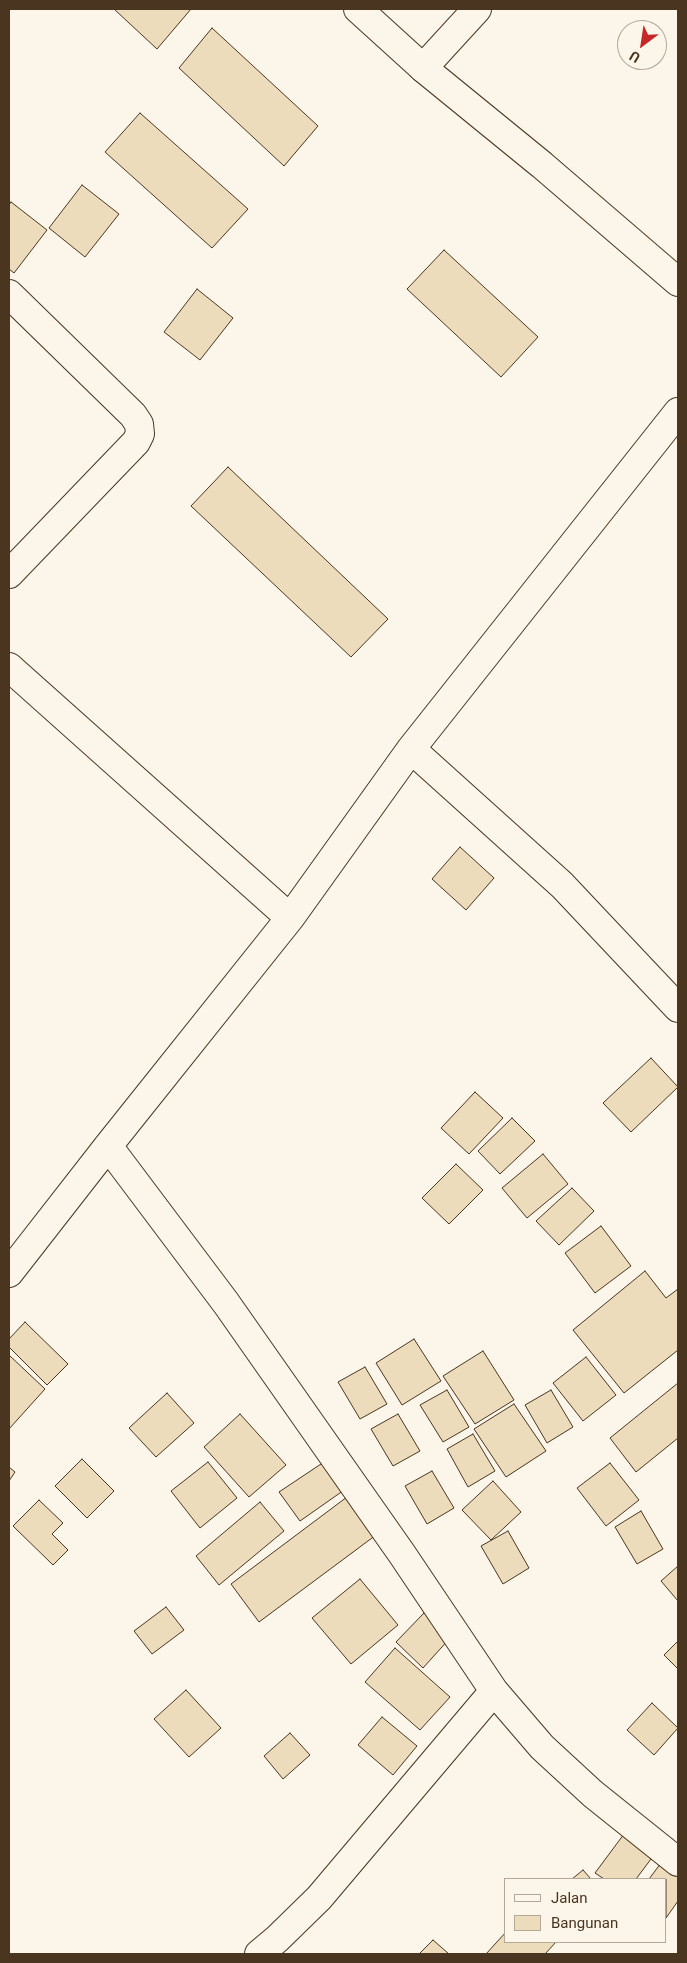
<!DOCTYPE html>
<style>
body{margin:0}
#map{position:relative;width:687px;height:1963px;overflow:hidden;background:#fbf6e9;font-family:Roboto,sans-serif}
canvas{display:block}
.frame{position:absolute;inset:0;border:10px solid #4a3520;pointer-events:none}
.legend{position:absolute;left:504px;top:1878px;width:162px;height:65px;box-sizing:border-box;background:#fbf6e9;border:1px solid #b4a999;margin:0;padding:6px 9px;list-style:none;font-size:15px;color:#4a3520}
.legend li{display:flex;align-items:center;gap:10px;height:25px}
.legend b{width:25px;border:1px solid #b4a999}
.north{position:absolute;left:617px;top:20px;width:50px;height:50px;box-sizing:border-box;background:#fbf6e9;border:1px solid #b4a999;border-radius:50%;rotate:211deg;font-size:14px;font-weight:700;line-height:20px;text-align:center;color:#4a3520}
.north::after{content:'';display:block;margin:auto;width:18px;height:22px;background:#c62828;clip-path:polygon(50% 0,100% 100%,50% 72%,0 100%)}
</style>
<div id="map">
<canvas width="687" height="1963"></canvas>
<div class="frame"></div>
<ul class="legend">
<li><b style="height:6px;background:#fbf6e9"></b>Jalan</li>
<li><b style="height:14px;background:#ecdcbc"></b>Bangunan</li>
</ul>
<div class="north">U</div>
</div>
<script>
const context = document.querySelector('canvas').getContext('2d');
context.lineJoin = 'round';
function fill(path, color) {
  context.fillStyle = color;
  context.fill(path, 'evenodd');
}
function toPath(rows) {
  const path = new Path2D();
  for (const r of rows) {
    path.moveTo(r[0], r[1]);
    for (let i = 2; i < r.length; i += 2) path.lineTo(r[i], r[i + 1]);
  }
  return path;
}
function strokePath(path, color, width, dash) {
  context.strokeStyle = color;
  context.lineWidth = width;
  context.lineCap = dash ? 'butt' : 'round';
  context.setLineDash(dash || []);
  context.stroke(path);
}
const building = toPath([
 [114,9,191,9,157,49,114,9],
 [212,28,318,126,284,166,179,68,212,28],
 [140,113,248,209,212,248,105,152,140,113],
 [82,185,119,214,85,257,49,228,82,185],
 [11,202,47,230,14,273,9,269,9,205,11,202],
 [444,250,538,337,501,377,407,289,444,250],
 [197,289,233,318,200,360,164,332,197,289],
 [228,467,388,619,351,657,191,506,228,467],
 [460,847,494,878,466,910,432,879,460,847],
 [651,1058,678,1087,631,1132,603,1103,651,1058],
 [475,1092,503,1118,469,1154,441,1128,475,1092],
 [512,1118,535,1141,500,1174,478,1151,512,1118],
 [543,1154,568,1184,527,1218,502,1188,543,1154],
 [456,1164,483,1190,449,1224,422,1198,456,1164],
 [572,1188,594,1211,559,1245,536,1221,572,1188],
 [601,1226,631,1266,595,1293,565,1253,601,1226],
 [645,1271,666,1298,678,1289,678,1350,624,1393,573,1330,645,1271],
 [25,1322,68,1364,47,1385,9,1347,9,1339,25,1322],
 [414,1339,441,1381,402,1405,376,1363,414,1339],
 [483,1351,514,1400,475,1424,443,1376,483,1351],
 [9,1355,45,1389,9,1429,9,1355],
 [586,1357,616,1395,583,1421,553,1383,586,1357],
 [365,1367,387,1404,360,1419,338,1382,365,1367],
 [678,1383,678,1438,636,1472,610,1438,678,1383],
 [447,1390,469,1427,443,1442,420,1405,447,1390],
 [551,1390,573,1427,547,1443,525,1405,551,1390],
 [167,1393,194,1423,156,1457,129,1428,167,1393],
 [514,1404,546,1451,506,1477,474,1429,514,1404],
 [240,1414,286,1465,249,1497,204,1447,240,1414],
 [398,1414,420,1451,393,1466,371,1429,398,1414],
 [473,1434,495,1471,468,1487,447,1449,473,1434],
 [82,1459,114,1491,87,1518,55,1486,82,1459],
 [327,1460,347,1488,300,1521,279,1492,327,1460],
 [208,1462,237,1498,200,1528,171,1491,208,1462],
 [610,1463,639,1500,606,1526,577,1488,610,1463],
 [9,1467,15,1472,9,1481,9,1467],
 [432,1471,454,1508,427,1524,405,1486,432,1471],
 [493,1481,521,1512,491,1540,462,1510,493,1481],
 [347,1497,376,1535,259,1622,231,1584,347,1497],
 [39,1500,63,1523,52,1534,68,1550,53,1565,13,1526,39,1500],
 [260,1502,284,1531,219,1585,196,1556,260,1502],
 [641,1511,663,1549,637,1564,615,1527,641,1511],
 [508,1531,529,1568,503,1584,481,1546,508,1531],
 [678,1566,678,1601,661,1581,678,1566],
 [360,1579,398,1625,351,1664,312,1618,360,1579],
 [166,1607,184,1630,152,1654,134,1631,166,1607],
 [424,1613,450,1638,423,1668,396,1642,424,1613],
 [678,1641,678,1669,664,1655,678,1641],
 [395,1648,450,1697,420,1730,365,1682,395,1648],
 [186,1690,221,1728,189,1757,154,1719,186,1690],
 [652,1703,678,1728,654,1755,627,1730,652,1703],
 [382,1717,417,1746,393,1775,358,1745,382,1717],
 [290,1733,310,1755,283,1779,264,1756,290,1733],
 [627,1830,657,1851,636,1879,604,1879,595,1873,627,1830],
 [664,1859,678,1870,678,1901,666,1918,666,1879,649,1879,664,1859],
 [583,1870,591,1879,572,1879,583,1870],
 [506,1932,506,1942,556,1942,545,1954,486,1954,506,1932],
 [433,1940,449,1954,419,1954,433,1940]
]);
fill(building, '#ecdcbc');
strokePath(building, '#4a3520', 1);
const minor = toPath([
 [423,68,477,9],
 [9,294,133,415,139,424,140,434,136,442,9,574],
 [9,667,290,918],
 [411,749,562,885,678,1008],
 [108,1146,226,1303,402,1554,494,1691,542,1747,593,1794,678,1862],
 [9,1273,108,1146,290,918,411,749,678,412],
 [259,1954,277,1939,319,1898,494,1691]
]);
const primary = toPath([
 [358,9,423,68,542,165,678,282]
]);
strokePath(minor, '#4a3520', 30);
strokePath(primary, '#4a3520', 30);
strokePath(minor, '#fbf6e9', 28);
strokePath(primary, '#fbf6e9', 28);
</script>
